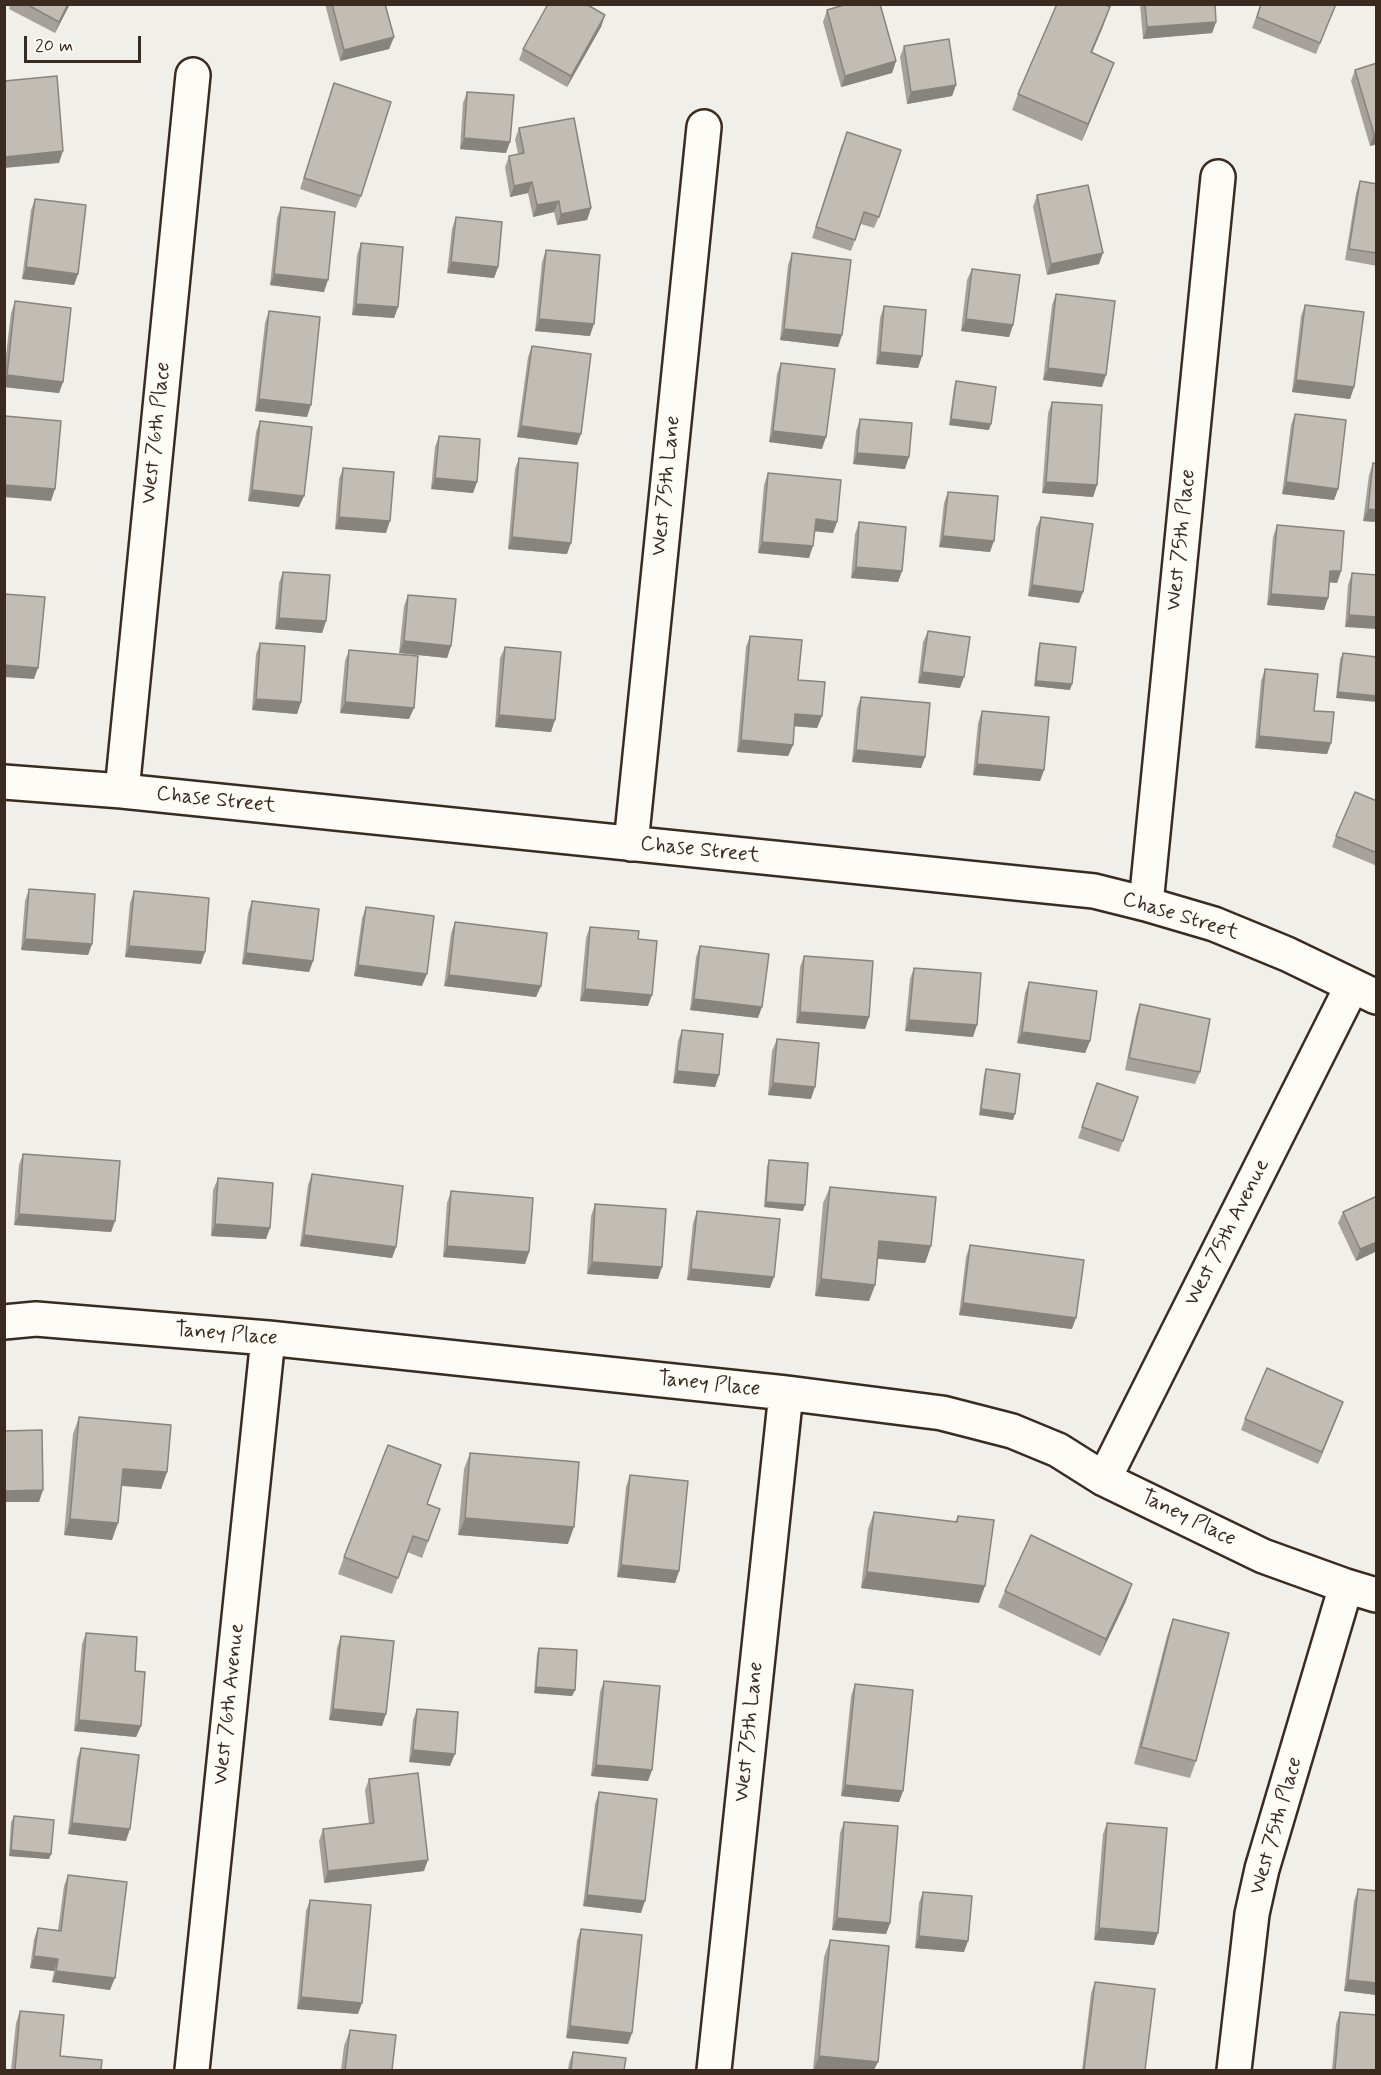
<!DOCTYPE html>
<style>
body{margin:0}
#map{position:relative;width:1381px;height:2075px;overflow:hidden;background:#f1efea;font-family:Mynerve,sans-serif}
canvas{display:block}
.frame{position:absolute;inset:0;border:6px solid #3b2a1e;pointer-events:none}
.scale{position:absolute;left:24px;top:36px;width:117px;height:27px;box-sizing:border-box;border:3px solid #3b2a1e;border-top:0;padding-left:8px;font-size:18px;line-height:21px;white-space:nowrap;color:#3b2a1e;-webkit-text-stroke:4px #fdfcf7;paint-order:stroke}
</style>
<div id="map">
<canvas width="1381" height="2075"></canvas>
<div class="frame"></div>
<div class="scale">20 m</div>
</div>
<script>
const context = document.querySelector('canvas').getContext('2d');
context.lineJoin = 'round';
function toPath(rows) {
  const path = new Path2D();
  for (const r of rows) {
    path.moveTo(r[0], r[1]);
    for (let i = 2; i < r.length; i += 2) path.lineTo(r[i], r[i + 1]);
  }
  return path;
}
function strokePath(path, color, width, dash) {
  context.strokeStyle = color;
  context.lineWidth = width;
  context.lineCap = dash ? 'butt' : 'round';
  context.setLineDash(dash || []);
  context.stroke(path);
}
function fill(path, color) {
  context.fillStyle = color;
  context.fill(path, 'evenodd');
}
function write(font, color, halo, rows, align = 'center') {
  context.font = font + ' Mynerve,sans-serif';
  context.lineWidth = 6;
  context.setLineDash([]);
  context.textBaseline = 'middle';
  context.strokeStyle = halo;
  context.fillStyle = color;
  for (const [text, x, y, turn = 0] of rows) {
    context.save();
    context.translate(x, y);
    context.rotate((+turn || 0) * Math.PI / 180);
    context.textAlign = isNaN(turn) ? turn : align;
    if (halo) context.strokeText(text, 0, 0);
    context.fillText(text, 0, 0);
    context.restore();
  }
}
const minor = toPath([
 [4,782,122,791,1094,891,1146,904,1214,924,1287,954,1376,997],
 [122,791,193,75],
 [631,844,704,127],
 [1146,904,1218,177],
 [4,1322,36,1319,268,1338,786,1393,942,1413,1012,1431,1058,1450,1104,1479,1263,1556,1346,1586,1376,1595],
 [1104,1479,1352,986],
 [192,2070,268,1338],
 [714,2070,786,1393],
 [1234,2070,1252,1914,1262,1869,1346,1586]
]);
strokePath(minor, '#3b2a1e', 38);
strokePath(minor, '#fdfcf7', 33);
fill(toPath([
 [10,4,70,4,55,33,9,9],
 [325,4,385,4,394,37,389,49,340,61],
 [1140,4,1215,4,1216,22,1212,33,1143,39],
 [1261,4,1336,4,1316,54,1252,28],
 [827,10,896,61,892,73,841,87,823,22],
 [605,15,601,27,567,87,519,60,523,49],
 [1104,24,1092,53,1108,79,1082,141,1012,110,1018,94],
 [904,46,956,85,952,96,907,104,900,57],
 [1377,63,1377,144,1370,146,1351,81,1355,70],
 [334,83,361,196,356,208,300,189],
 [467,92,506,153,460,149,463,103],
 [519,128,591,208,587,220,557,225,554,212,533,217,528,193,510,197,505,167,509,156,518,154,515,139],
 [842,144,879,217,874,228,861,224,851,251,812,238],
 [1360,181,1377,184,1377,266,1345,260,1356,193],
 [1037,195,1099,264,1047,275,1033,207],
 [35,199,78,274,74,285,22,279,31,210],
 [281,207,324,292,270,285,277,218],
 [456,217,498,267,494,278,447,273,452,229],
 [361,243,398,307,394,318,352,315,357,255],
 [546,250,590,336,535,331,542,262],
 [792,253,842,335,838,347,780,340,788,265],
 [972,269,1013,325,1009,337,961,331,967,280],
 [1056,294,1102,387,1043,380,1052,305],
 [15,301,63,382,59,393,4,387,4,372,11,313],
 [1305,305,1354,387,1350,399,1292,392,1301,316],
 [884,306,922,356,918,368,876,364,880,318],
 [269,311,307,417,255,411,265,323],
 [532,346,577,445,517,437,528,357],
 [781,363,822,449,769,442,777,374],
 [956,381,989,430,949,425,954,387],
 [1052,402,1097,485,1093,497,1042,493,1048,413],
 [1295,414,1338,489,1334,500,1282,494,1291,425],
 [860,419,905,469,853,464,856,431],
 [260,421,299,507,248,501,256,432],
 [439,436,477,482,473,493,431,489,435,447],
 [519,458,567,554,508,549,515,469],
 [1373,463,1377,522,1363,521,1369,475],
 [343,468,386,533,335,529,339,479],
 [768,473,837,522,833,533,815,531,809,558,758,553,764,485],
 [948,492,990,552,939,547,944,503],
 [1041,517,1079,603,1028,596,1036,528],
 [859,522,902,571,898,582,851,578,855,534],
 [1277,525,1341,571,1337,583,1330,582,1328,598,1324,610,1267,605,1273,537],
 [283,572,326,621,322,633,275,629,279,583],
 [1352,573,1377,575,1345,627,1348,585],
 [408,595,451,646,447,658,399,653,404,606],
 [928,631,960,688,918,683,923,642],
 [750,636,798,680,822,716,817,728,794,726,793,745,788,756,737,752,746,647],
 [260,643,301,702,297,714,252,710,256,654],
 [1040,643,1070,690,1034,686,1038,649],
 [505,647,551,732,495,727,500,658],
 [349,650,409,719,340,713,345,661],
 [1343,653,1377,657,1336,698,1340,659],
 [1265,669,1314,711,1331,743,1327,754,1255,748,1261,681],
 [861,697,925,757,921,768,852,762,857,708],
 [982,711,1044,770,1040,781,973,775,978,723],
 [1377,801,1377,866,1332,847,1336,836],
 [29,889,92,944,88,955,21,950,25,901],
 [134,891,201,964,125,957,130,903],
 [252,901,313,961,309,972,242,964,248,913],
 [366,907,422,986,354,976,362,918],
 [455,922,541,986,536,997,444,986,451,933],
 [590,927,638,939,648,1006,580,1001,586,938],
 [700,946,758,1018,690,1010,696,957],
 [804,956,869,1017,865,1029,796,1023,800,967],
 [914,968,973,1037,905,1031,910,979],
 [1029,982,1090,1041,1085,1053,1017,1043,1025,993],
 [1140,1004,1200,1072,1195,1084,1125,1070,1136,1016],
 [682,1030,719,1075,715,1087,673,1083,678,1041],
 [777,1039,811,1099,768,1095,772,1051],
 [986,1069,1013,1120,979,1115,984,1075],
 [1097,1083,1138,1097,1119,1152,1078,1138],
 [23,1154,115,1221,111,1232,14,1225,19,1165],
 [769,1160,803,1211,764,1207,767,1166],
 [312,1174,396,1247,392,1258,300,1246,308,1185],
 [218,1178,270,1228,266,1239,211,1236,213,1190],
 [830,1187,931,1246,925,1263,878,1259,875,1285,869,1301,815,1296,823,1203],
 [451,1191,529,1252,525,1264,443,1257,447,1203],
 [1377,1196,1377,1251,1356,1261,1338,1223,1343,1212],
 [595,1204,658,1279,587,1274,591,1216],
 [697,1211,770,1288,687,1280,693,1223],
 [970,1245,1072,1329,959,1315,966,1257],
 [1339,1413,1318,1464,1241,1430,1245,1419],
 [79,1417,167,1472,161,1489,121,1486,112,1540,64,1535,73,1434],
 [470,1453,568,1544,458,1535,464,1469],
 [630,1475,679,1571,675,1583,617,1577,626,1487],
 [427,1504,440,1509,422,1558,407,1552,392,1594,338,1574,344,1557],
 [874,1512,955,1522,958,1516,979,1603,861,1588,868,1529],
 [1132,1584,1126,1601,1100,1656,998,1607,1005,1591],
 [1173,1619,1196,1761,1190,1778,1134,1764,1167,1636],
 [86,1633,135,1671,141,1726,136,1737,74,1731,82,1644],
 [341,1636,382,1726,329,1720,337,1648],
 [539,1648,575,1690,572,1696,534,1693,537,1654],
 [604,1681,652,1770,648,1781,591,1776,600,1692],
 [855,1684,903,1791,899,1802,841,1796,851,1696],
 [417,1709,450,1766,409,1762,413,1720],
 [81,1748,126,1841,68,1834,77,1759],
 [369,1779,424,1871,324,1883,319,1841,323,1829,369,1824,365,1790],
 [599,1792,641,1913,583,1906,595,1804],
 [14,1816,51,1854,49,1859,9,1856,11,1822],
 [844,1822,890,1923,886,1934,832,1930,840,1833],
 [1107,1823,1154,1945,1094,1940,1103,1834],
 [68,1875,110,1990,52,1982,54,1971,30,1968,34,1939,38,1928,58,1930,64,1886],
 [1358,1889,1377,1891,1377,1995,1344,1991,1354,1901],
 [923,1892,964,1952,915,1948,919,1903],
 [310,1900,358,2014,297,2009,306,1911],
 [581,1929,632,2033,628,2044,566,2038,577,1940],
 [830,1940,874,2070,813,2070,824,1957],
 [1095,1982,1145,2070,1082,2070,1091,1993],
 [20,2011,60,2056,101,2070,11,2070,16,2023],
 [1340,2012,1377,2070,1332,2070,1336,2024],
 [350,2030,392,2070,341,2070,344,2046],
 [573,2052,624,2070,568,2070,569,2063]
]), '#a6a29b');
fill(toPath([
 [68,4,70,4,55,33,59,22],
 [1110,7,1104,24,1085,69,1091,52],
 [605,15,601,27,567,87,571,76],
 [1216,22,1212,33,1143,39,1147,27],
 [394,37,389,49,340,61,344,50],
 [896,61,892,73,841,87,845,76],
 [1114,63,1108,79,1082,141,1088,124],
 [956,85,952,96,907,104,911,92],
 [1374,134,1377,134,1377,144,1370,146],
 [464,138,510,142,506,153,460,149],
 [63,151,59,163,4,168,5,157],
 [532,182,528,193,510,197,514,186],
 [559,201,554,212,533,217,537,205],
 [591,208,587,220,557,225,561,214],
 [1103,253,1099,264,1047,275,1051,264],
 [451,262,498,267,494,278,447,273],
 [26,267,78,274,74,285,22,279],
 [274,274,328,280,324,292,270,285],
 [356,304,398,307,394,318,352,315],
 [539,319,594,324,590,336,535,331],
 [966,319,1013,325,1009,337,961,331],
 [784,329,842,335,838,347,780,340],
 [880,352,922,356,918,368,876,364],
 [1048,368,1106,375,1102,387,1043,380],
 [7,375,63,382,59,393,4,387,4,382],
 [1296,380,1354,387,1350,399,1292,392],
 [259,399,311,405,307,417,255,411],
 [951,419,991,424,989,430,949,425],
 [521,426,581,434,577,445,517,437],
 [773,431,826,437,822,449,769,442],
 [857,453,909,457,905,469,853,464],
 [435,478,477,482,473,493,431,489],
 [1046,482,1097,485,1093,497,1042,493],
 [1286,482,1338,489,1334,500,1282,494],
 [4,485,55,489,51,501,4,497],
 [252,490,304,496,299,507,248,501],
 [1368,509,1377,510,1377,522,1363,521],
 [339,517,390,521,386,533,335,529],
 [816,519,837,522,833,533,812,531],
 [943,536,994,541,990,552,939,547],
 [512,537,571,543,567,554,508,549],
 [762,542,813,546,809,558,758,553],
 [856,567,902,571,898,582,851,578],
 [1330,571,1341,571,1337,583,1326,582],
 [1032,585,1083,592,1079,603,1028,596],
 [1271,594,1328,598,1324,610,1267,605],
 [1349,615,1377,617,1377,629,1345,627],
 [279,618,326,621,322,633,275,629],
 [404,641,451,646,447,658,399,653],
 [4,665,38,668,34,679,4,677],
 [922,672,964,677,960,688,918,683],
 [1036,681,1072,684,1070,690,1034,686],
 [1338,692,1377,696,1377,702,1336,698],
 [256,699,301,702,297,714,252,710],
 [345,702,414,708,409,719,340,713],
 [795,714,822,716,817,728,791,726],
 [499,715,555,720,551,732,495,727],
 [1259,736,1331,743,1327,754,1255,748],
 [741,740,793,745,788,756,737,752],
 [856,750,925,757,921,768,852,762],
 [977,764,1044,770,1040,781,973,775],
 [25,939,92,944,88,955,21,950],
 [129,946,205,952,201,964,125,957],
 [246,953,313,961,309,972,242,964],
 [358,965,427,974,422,986,354,976],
 [449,975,541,986,536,997,444,986],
 [585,989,652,995,648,1006,580,1001],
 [694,999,762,1007,758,1018,690,1010],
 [800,1012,869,1017,865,1029,796,1023],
 [909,1020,977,1025,973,1037,905,1031],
 [1022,1032,1090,1041,1085,1053,1017,1043],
 [677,1071,719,1075,715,1087,673,1083],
 [773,1083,815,1087,811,1099,768,1095],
 [981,1109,1015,1114,1013,1120,979,1115],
 [766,1202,805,1205,803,1211,764,1207],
 [19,1214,115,1221,111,1232,14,1225],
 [215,1224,270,1228,266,1239,211,1236],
 [304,1235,396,1247,392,1258,300,1246],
 [879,1241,931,1246,925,1263,873,1258],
 [1377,1242,1377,1251,1356,1261,1360,1249],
 [447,1246,529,1252,525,1264,443,1257],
 [592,1262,662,1267,658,1279,587,1274],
 [691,1269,774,1277,770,1288,687,1280],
 [821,1279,875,1285,869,1301,815,1296],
 [963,1303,1076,1318,1072,1329,959,1315],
 [1343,1402,1339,1413,1318,1464,1322,1452],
 [123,1469,167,1472,161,1489,117,1485],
 [43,1490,39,1502,4,1502,4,1491],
 [465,1518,574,1527,568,1544,458,1535],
 [70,1519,118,1523,112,1540,64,1535],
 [621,1565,679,1571,675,1583,617,1577],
 [867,1572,985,1586,979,1603,861,1588],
 [1132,1584,1126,1601,1100,1656,1106,1639],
 [536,1687,575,1690,572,1696,534,1693],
 [333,1709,386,1714,382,1726,329,1720],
 [79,1720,141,1726,136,1737,74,1731],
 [413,1750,455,1754,450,1766,409,1762],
 [596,1765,652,1770,648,1781,591,1776],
 [845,1785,903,1791,899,1802,841,1796],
 [72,1823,130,1829,126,1841,68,1834],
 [11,1850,51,1854,49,1859,9,1856],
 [428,1860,424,1871,324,1883,328,1871],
 [587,1895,645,1901,641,1913,583,1906],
 [837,1918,890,1923,886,1934,832,1930],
 [1099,1928,1158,1933,1154,1945,1094,1940],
 [919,1936,968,1941,964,1952,915,1948],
 [34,1956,58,1959,54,1971,30,1968],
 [56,1971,115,1978,110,1990,52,1982],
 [1348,1980,1377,1983,1377,1995,1344,1991],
 [301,1997,362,2003,358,2014,297,2009],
 [570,2026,632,2033,628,2044,566,2038],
 [819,2056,878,2062,874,2070,814,2070]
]), '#87847e');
const building = toPath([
 [26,4,68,4,59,22,26,4],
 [332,4,385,4,394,37,344,50,332,4],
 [548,4,586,4,605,15,571,76,523,49,548,4],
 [847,4,880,4,896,61,845,76,827,10,847,4],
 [1057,4,1104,4,1110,7,1091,52,1114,63,1088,124,1018,94,1057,4],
 [1145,4,1215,4,1216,22,1147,27,1145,4],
 [1261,4,1336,4,1320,43,1257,17,1261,4],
 [949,39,956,85,911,92,904,46,949,39],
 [1377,63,1377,134,1374,134,1355,70,1377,63],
 [57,76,63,151,5,157,4,81,57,76],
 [334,83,391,102,361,196,304,178,334,83],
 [467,92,514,95,510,142,464,138,467,92],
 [574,118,591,208,561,214,559,201,537,205,532,182,514,186,509,156,524,153,519,128,574,118],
 [847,132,901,150,879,217,864,212,855,240,816,227,847,132],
 [1360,181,1377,184,1377,253,1349,249,1360,181],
 [1088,185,1103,253,1051,264,1037,195,1088,185],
 [35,199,86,205,78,274,26,267,35,199],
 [281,207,335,212,328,280,274,274,281,207],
 [456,217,502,222,498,267,451,262,456,217],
 [361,243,403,247,398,307,356,304,361,243],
 [546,250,600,255,594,324,539,319,546,250],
 [792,253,851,260,842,335,784,329,792,253],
 [972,269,1020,275,1013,325,966,319,972,269],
 [1056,294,1115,301,1106,375,1048,368,1056,294],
 [15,301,71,308,63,382,7,375,15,301],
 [1305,305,1364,312,1354,387,1296,380,1305,305],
 [884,306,926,310,922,356,880,352,884,306],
 [269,311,320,317,311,405,259,399,269,311],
 [532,346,591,354,581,434,521,426,532,346],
 [781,363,835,369,826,437,773,431,781,363],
 [956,381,996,387,991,424,951,419,956,381],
 [1052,402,1102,405,1097,485,1046,482,1052,402],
 [1295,414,1346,420,1338,489,1286,482,1295,414],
 [5,416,61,421,55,489,4,485,5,416],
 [860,419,912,423,909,457,857,453,860,419],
 [260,421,312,427,304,496,252,490,260,421],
 [439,436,480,439,477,482,435,478,439,436],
 [519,458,578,463,571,543,512,537,519,458],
 [1373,463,1377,464,1377,510,1368,509,1373,463],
 [343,468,394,472,390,521,339,517,343,468],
 [768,473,841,480,837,522,816,519,813,546,762,542,768,473],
 [948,492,998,496,994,541,943,536,948,492],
 [1041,517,1093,524,1083,592,1032,585,1041,517],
 [859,522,906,527,902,571,856,567,859,522],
 [1277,525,1344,531,1341,571,1330,571,1328,598,1271,594,1277,525],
 [283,572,330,575,326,621,279,618,283,572],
 [1352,573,1377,575,1377,617,1349,615,1352,573],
 [4,594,45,597,38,668,4,665,4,594],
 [408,595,456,599,451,646,404,641,408,595],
 [928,631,970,637,964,677,922,672,928,631],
 [750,636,802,640,798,680,825,682,822,716,795,714,793,745,741,740,750,636],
 [260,643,305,646,301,702,256,699,260,643],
 [1040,643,1076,647,1072,684,1036,681,1040,643],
 [505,647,561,652,555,720,499,715,505,647],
 [349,650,418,656,414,708,345,702,349,650],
 [1343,653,1377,657,1377,696,1338,692,1343,653],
 [1265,669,1318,674,1314,711,1334,712,1331,743,1259,736,1265,669],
 [861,697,930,703,925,757,856,750,861,697],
 [982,711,1049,717,1044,770,977,764,982,711],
 [1355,792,1377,801,1377,853,1336,836,1355,792],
 [29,889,95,894,92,944,25,939,29,889],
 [134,891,209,898,205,952,129,946,134,891],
 [252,901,319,909,313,961,246,953,252,901],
 [366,907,434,916,427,974,358,965,366,907],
 [455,922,547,933,541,986,449,975,455,922],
 [590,927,639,931,638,939,657,941,652,995,585,989,590,927],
 [700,946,769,954,762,1007,694,999,700,946],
 [804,956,873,961,869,1017,800,1012,804,956],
 [914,968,981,973,977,1025,909,1020,914,968],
 [1029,982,1097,991,1090,1041,1022,1032,1029,982],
 [1140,1004,1210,1019,1200,1072,1129,1058,1140,1004],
 [682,1030,723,1034,719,1075,677,1071,682,1030],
 [777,1039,819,1043,815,1087,773,1083,777,1039],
 [986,1069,1020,1074,1015,1114,981,1109,986,1069],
 [1097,1083,1138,1097,1123,1141,1082,1127,1097,1083],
 [23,1154,120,1161,115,1221,19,1214,23,1154],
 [769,1160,808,1163,805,1205,766,1202,769,1160],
 [312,1174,403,1186,396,1247,304,1235,312,1174],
 [218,1178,273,1183,270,1228,215,1224,218,1178],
 [830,1187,936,1197,931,1246,879,1241,875,1285,821,1279,830,1187],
 [451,1191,533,1198,529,1252,447,1246,451,1191],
 [1377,1196,1377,1242,1360,1249,1343,1212,1377,1196],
 [595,1204,666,1209,662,1267,592,1262,595,1204],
 [697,1211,780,1219,774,1277,691,1269,697,1211],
 [970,1245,1084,1260,1076,1318,963,1303,970,1245],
 [1267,1368,1343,1402,1322,1452,1245,1419,1267,1368],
 [79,1417,171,1425,167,1472,123,1469,118,1523,70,1519,79,1417],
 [42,1430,43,1490,4,1491,4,1431,42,1430],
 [388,1445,441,1465,427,1504,440,1509,428,1541,413,1536,398,1578,344,1557,388,1445],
 [470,1453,579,1462,574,1527,465,1518,470,1453],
 [630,1475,688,1481,679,1571,621,1565,630,1475],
 [874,1512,957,1522,958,1516,994,1520,985,1586,867,1572,874,1512],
 [1031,1535,1132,1584,1106,1639,1005,1591,1031,1535],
 [1173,1619,1229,1633,1196,1761,1141,1747,1173,1619],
 [86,1633,137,1637,135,1671,145,1672,141,1726,79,1720,86,1633],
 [341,1636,394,1641,386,1714,333,1709,341,1636],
 [539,1648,577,1650,575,1690,536,1687,539,1648],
 [604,1681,660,1686,652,1770,596,1765,604,1681],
 [855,1684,913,1690,903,1791,845,1785,855,1684],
 [417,1709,458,1712,455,1754,413,1750,417,1709],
 [81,1748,139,1755,130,1829,72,1823,81,1748],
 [418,1773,428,1860,328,1871,323,1829,374,1823,369,1779,418,1773],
 [599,1792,657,1799,645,1901,587,1895,599,1792],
 [14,1816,54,1820,51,1854,11,1850,14,1816],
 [844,1822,898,1826,890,1923,837,1918,844,1822],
 [1107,1823,1167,1828,1158,1933,1099,1928,1107,1823],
 [68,1875,127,1882,115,1978,56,1971,58,1959,34,1956,38,1928,61,1931,68,1875],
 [1358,1889,1377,1891,1377,1983,1348,1980,1358,1889],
 [923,1892,972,1896,968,1941,919,1936,923,1892],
 [310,1900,371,1905,362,2003,301,1997,310,1900],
 [581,1929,642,1935,632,2033,570,2026,581,1929],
 [830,1940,889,1946,878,2062,819,2056,830,1940],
 [1095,1982,1155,1989,1145,2070,1084,2070,1095,1982],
 [20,2011,64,2015,60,2056,102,2060,101,2070,15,2070,20,2011],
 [1340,2012,1377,2015,1377,2070,1335,2070,1340,2012],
 [350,2030,396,2035,392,2070,345,2070,350,2030],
 [573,2052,626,2058,624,2070,571,2070,573,2052]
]);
fill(building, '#c1bcb4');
strokePath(building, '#87847e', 1.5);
write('21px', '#3b2a1e', '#fdfcf7', [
 ["West 76th Place",157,433,-84],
 ["West 75th Lane",667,486,-84],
 ["West 75th Place",1182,540,-84],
 ["Chase Street",216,801,6],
 ["Chase Street",700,851,6],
 ["Chase Street",1180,917,17],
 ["West 75th Avenue",1228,1233,-63],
 ["Taney Place",226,1335,5],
 ["Taney Place",709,1385,6],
 ["Taney Place",1188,1519,26],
 ["West 76th Avenue",230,1704,-84],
 ["West 75th Lane",750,1732,-84],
 ["West 75th Place",1277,1826,-74]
]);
</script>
